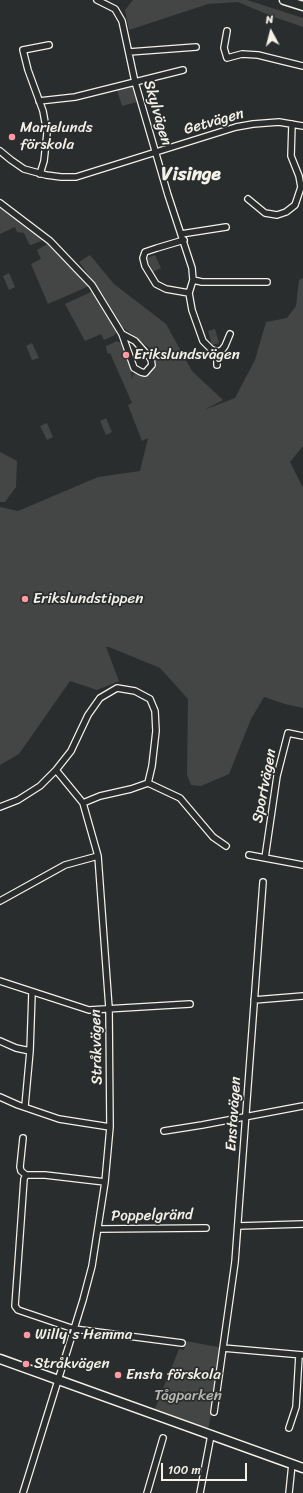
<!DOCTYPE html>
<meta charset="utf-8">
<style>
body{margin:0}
#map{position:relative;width:303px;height:1493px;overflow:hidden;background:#2a2d2e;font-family:Sriracha,sans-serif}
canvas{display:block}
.north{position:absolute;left:251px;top:12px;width:40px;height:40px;-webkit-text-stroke:3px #2a2d2e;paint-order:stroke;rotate:353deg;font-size:11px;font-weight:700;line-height:16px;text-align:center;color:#f4f1e8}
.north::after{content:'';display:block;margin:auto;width:14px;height:18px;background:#f4f1e8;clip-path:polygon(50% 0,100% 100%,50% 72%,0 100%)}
.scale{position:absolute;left:161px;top:1463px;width:86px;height:18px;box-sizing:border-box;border:2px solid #f4f1e8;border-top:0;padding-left:5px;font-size:12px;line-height:14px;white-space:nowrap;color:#f4f1e8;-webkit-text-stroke:3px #2a2d2e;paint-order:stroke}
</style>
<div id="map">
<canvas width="303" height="1493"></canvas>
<div class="north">N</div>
<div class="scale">100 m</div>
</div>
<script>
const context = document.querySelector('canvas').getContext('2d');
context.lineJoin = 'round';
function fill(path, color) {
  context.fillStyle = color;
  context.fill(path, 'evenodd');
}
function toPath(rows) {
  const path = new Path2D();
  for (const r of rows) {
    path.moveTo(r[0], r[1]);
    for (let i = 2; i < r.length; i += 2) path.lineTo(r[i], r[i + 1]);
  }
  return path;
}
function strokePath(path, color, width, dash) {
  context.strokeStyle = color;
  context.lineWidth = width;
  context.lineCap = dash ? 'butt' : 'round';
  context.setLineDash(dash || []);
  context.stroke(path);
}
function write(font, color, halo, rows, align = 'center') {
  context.font = font + ' Sriracha,sans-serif';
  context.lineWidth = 3.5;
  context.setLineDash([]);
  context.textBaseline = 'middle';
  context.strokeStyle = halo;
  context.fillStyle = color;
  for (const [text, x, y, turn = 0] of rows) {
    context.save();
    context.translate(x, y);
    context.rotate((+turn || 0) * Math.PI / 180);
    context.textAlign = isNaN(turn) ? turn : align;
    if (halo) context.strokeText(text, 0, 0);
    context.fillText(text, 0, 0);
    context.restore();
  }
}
fill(toPath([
 [133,0,247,0,303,18,303,27,271,16,238,2,208,4,129,30,125,10],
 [133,86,137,102,122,106,117,90],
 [0,208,42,238,41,241,31,245,29,244,24,233,17,232,15,227,0,234],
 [49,243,89,286,48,304,31,264,41,259,37,250],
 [90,255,114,284,166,324,192,371,223,400,204,410,235,398,255,360,266,322,287,318,296,306,299,280,303,278,303,446,290,462,303,488,303,708,285,704,264,697,251,719,229,774,201,786,191,785,187,775,188,699,160,668,109,647,106,647,119,681,97,690,70,681,19,754,0,765,0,507,18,511,98,477,140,471,148,438,142,441,128,405,132,403,110,353,108,354,106,348,106,346,117,341,121,343,131,368,132,379,134,373,142,376,156,364,152,350,121,326,102,293,79,262],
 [155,255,161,268,153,272,147,258],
 [9,273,15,287,9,290,3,276],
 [93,291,116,332,115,335,104,340,101,334,85,341,65,304],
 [215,329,219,343,212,345,208,331],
 [32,343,39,358,32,360,26,346],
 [106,418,112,432,106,435,100,421],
 [47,423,53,437,47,440,40,426],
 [0,452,17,461,16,487,5,502,0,502],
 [186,1341,223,1348,208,1430,154,1411,179,1349,184,1350]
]), '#444645');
const street = toPath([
 [97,0,115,9,122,21,135,82,168,195,192,268,193,280,189,293,192,310,203,341,211,349,217,352,222,350,225,346,230,334],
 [227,31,224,48,227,58,242,54,258,55,303,66],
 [129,52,196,47],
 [39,101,75,97,183,70],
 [0,151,11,160,24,169,46,175,61,177,76,177,236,127,253,124,279,122,303,126],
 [40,174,44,161,47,133,43,111,28,70,23,50,49,45],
 [248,199,265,213,277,215,286,212,295,205,301,187,299,176,291,156,292,124],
 [0,203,50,241,92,285,122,334,134,368,141,372,145,373,152,365,151,359,135,341,122,334],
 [181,234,226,227],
 [184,240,157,248,145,252,143,258,145,266,156,284,166,289,189,293],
 [193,280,202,282,267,282],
 [217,365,217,352],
 [148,783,180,798,213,837,226,846],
 [83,803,100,796,131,789,148,783],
 [0,807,18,800,40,786,56,770,71,751,88,715,100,698,117,688,135,691,150,699,155,711,156,731,152,766,148,783],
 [249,855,303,865],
 [265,858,277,776,288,733,303,736],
 [0,901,65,865,98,856],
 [0,981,89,1010,190,1004],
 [254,1000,303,996],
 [0,1041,16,1048,30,1051],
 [0,1097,18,1105,59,1119,110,1127],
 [25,1106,30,1051,32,993],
 [164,1131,202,1125,303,1106],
 [23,1138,20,1167,21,1171,26,1175,24,1179,15,1306,18,1310,74,1329,182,1343],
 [26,1175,45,1175,105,1182],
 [238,1226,303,1224],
 [99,1229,206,1228],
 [223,1348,303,1355],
 [214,1412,235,1262,263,882],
 [289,1428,296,1407,299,1355],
 [23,1493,83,1300,92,1266,105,1182,110,1127,109,1008,98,856,83,803,56,770],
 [147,1493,163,1438],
 [200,1493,211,1435],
 [289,1493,292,1464]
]);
const secondary = toPath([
 [284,0,303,6],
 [0,1359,303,1468]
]);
strokePath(street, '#f4f1e8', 8);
strokePath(secondary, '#f4f1e8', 11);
strokePath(street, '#2a2d2e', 5.5);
strokePath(secondary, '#2a2d2e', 8);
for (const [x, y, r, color] of [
 [12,137,4,"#ff9aa2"],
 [126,355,4,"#ff9aa2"],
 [25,599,4,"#ff9aa2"],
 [27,1335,4,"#ff9aa2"],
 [26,1364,4,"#ff9aa2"],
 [118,1375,4,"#ff9aa2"]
]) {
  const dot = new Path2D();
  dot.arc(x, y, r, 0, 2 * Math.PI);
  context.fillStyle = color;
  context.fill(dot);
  strokePath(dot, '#2a2d2e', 1.5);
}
write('15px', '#f4f1e8', '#2a2d2e', [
 ["Skylvägen",157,113,74],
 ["Getvägen",214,122,-16],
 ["Sportvägen",265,786,-79],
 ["Stråkvägen",97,1047,-91],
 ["Enstavägen",234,1114,-86],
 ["Poppelgränd",152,1216,-1]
]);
write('15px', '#f4f1e8', '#2a2d2e', [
 ["Marielunds",20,128],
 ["förskola",20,145],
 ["Erikslundsvägen",134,355],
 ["Erikslundstippen",33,599],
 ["Willy's Hemma",35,1335],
 ["Stråkvägen",34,1364],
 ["Ensta förskola",126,1375]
], 'left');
write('15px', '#b6b5af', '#2a2d2e', [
 ["Tågparken",188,1396]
]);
write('bold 19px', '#f4f1e8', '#2a2d2e', [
 ["Visinge",191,175]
]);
</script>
